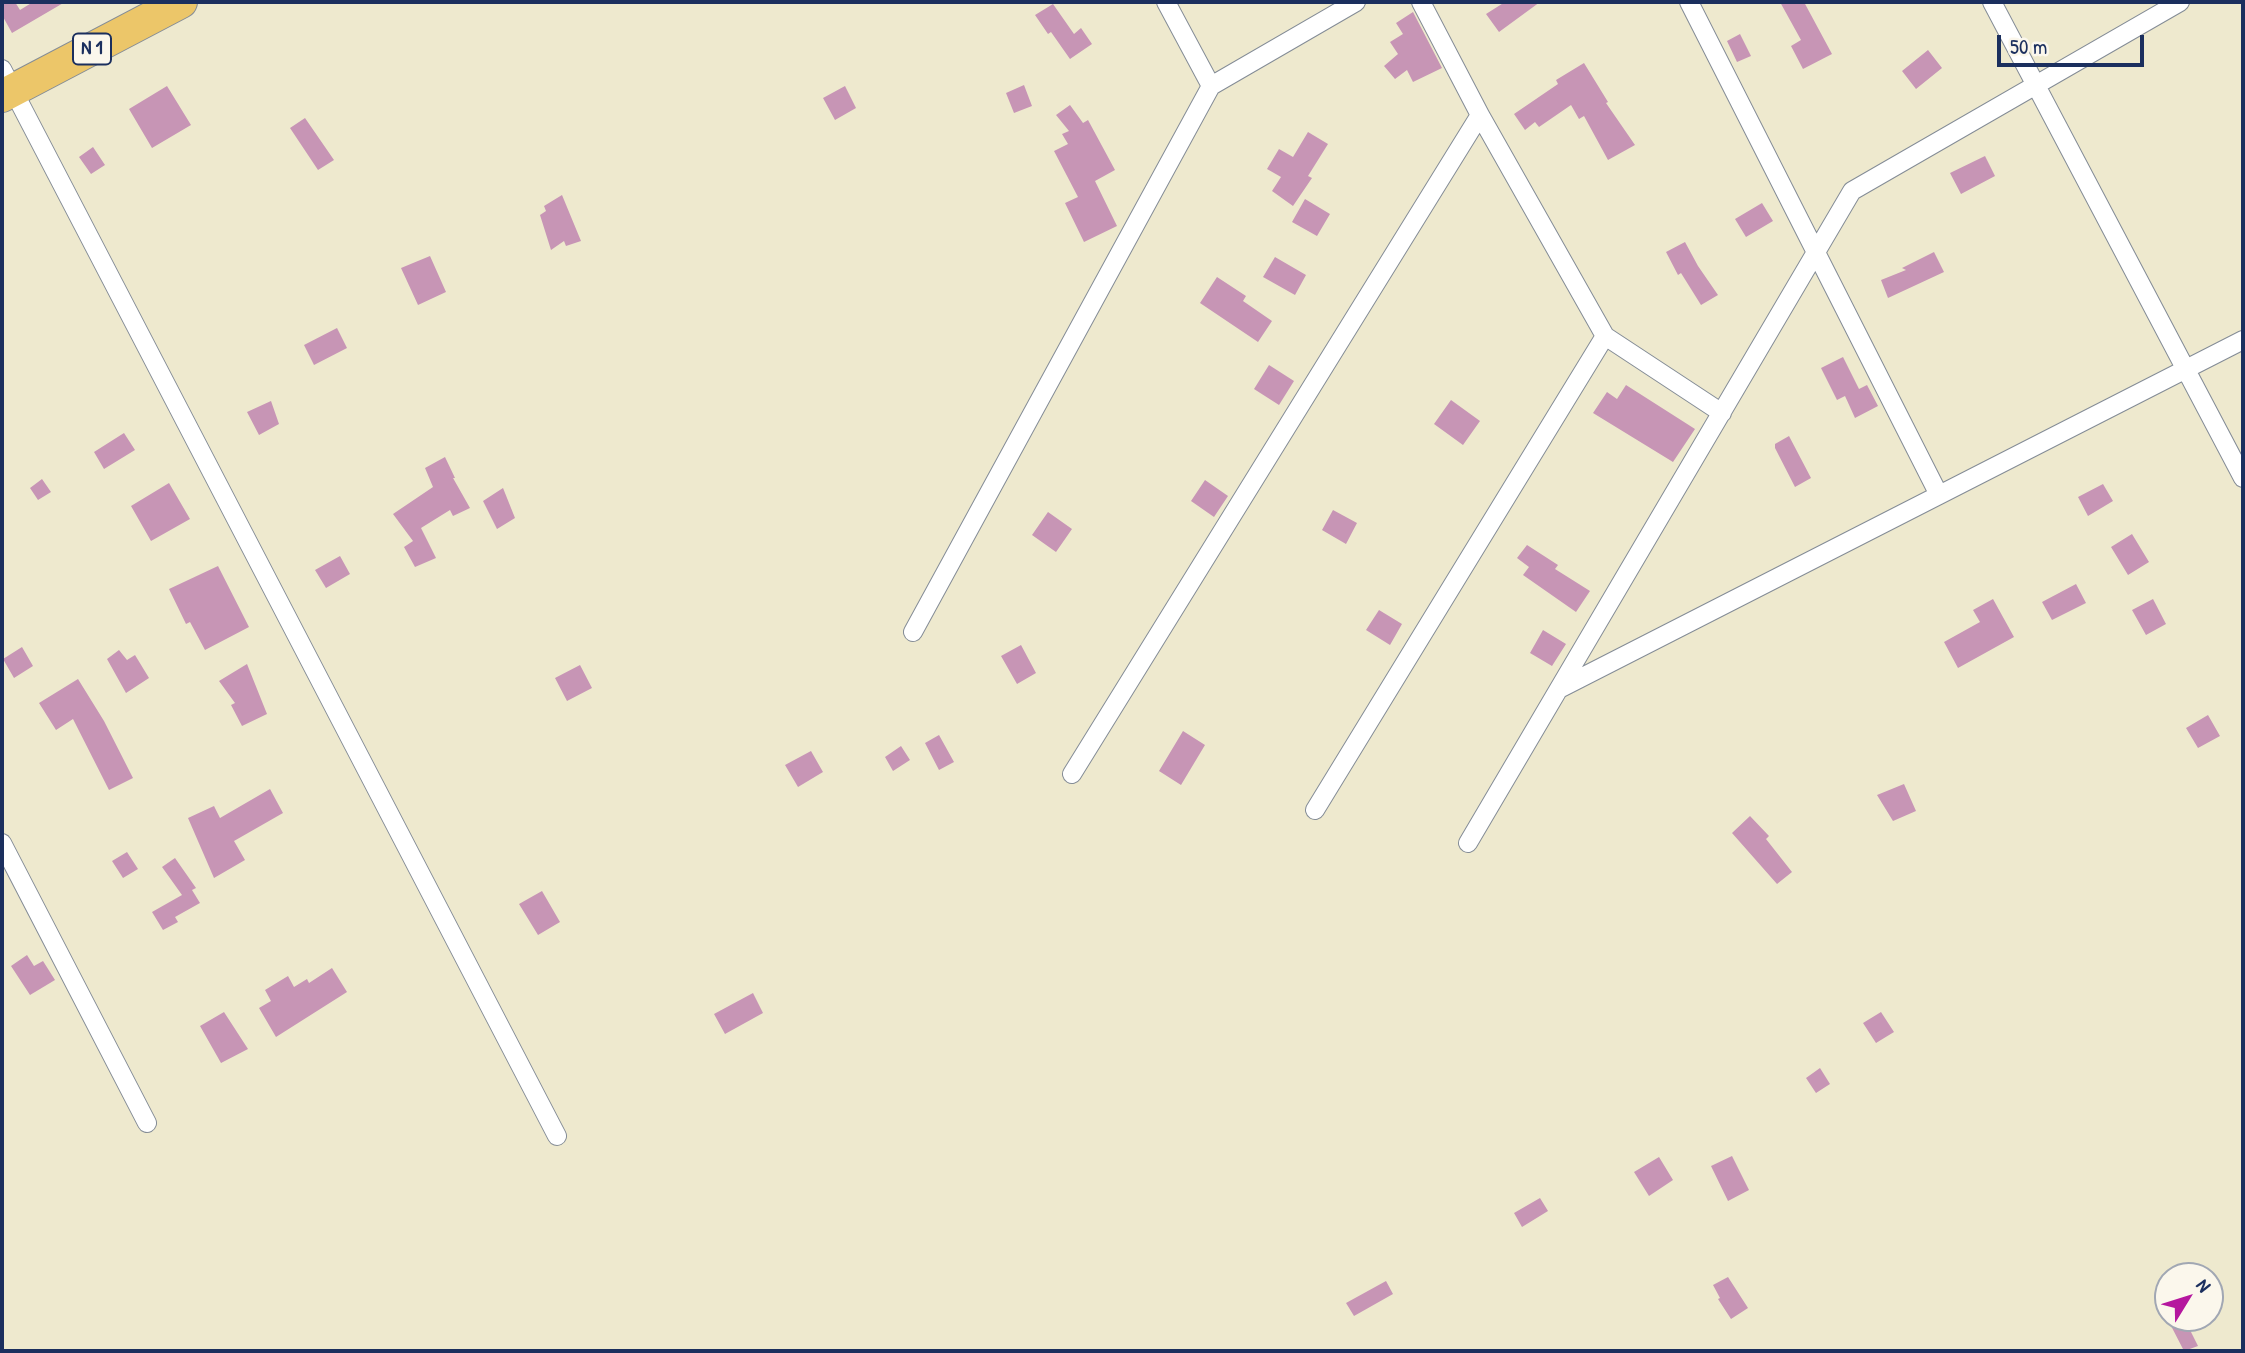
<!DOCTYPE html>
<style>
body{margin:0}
#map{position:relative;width:2245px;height:1353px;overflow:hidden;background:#eee9ce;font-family:"Patrick Hand",sans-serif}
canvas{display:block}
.frame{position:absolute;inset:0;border:4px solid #1b2f5e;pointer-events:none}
.north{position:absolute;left:2154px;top:1262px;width:70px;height:70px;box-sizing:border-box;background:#fbf7ec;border:2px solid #a1a7b3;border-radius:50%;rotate:52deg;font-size:19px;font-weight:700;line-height:28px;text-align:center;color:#1b2f5e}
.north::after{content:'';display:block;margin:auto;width:24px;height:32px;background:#b5179e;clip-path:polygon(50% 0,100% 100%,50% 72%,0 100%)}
.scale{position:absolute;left:1997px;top:35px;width:147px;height:32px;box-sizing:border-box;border:4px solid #1b2f5e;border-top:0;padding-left:9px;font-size:21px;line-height:24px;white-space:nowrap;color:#1b2f5e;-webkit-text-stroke:5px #fbf7ec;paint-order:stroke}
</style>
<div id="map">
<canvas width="2245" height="1353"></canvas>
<div class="frame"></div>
<div class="north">N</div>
<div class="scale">50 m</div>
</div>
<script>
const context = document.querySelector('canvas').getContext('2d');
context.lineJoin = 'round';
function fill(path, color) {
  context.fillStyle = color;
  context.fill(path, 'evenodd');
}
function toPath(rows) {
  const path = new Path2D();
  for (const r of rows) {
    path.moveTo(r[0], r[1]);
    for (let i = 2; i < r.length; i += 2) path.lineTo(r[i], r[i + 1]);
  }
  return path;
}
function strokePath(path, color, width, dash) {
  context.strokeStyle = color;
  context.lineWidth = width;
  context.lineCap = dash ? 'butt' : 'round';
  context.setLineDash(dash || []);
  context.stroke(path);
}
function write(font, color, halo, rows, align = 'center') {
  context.font = font + ' "Patrick Hand",sans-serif';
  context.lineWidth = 5;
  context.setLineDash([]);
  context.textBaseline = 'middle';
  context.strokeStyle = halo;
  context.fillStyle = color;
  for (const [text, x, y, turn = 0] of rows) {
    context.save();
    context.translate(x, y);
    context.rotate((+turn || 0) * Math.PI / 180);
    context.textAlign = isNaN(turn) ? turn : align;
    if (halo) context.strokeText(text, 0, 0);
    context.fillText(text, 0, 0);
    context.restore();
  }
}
fill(toPath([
 [2,2,15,2,20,10,33,2,65,2,12,33,2,15],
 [1505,2,1540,2,1499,32,1486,14],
 [1780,2,1804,2,1832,54,1803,69,1791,46,1801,40],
 [1053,4,1074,34,1081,28,1092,44,1070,59,1051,32,1048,34,1035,15],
 [1413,12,1442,68,1413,82,1407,70,1395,79,1384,66,1398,54,1390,42,1403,34,1396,23],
 [1740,34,1751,56,1737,62,1727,41],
 [1928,50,1942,68,1916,89,1902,71],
 [1584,63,1608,102,1606,103,1635,145,1608,160,1584,116,1579,119,1571,105,1539,127,1535,122,1525,130,1514,114,1558,84,1556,80],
 [1024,85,1032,106,1014,113,1006,93],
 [167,86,191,125,152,148,129,109],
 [845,86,856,108,835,120,823,98],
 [1070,105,1083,123,1088,120,1115,170,1095,181,1117,226,1084,242,1065,203,1078,197,1054,151,1068,144,1062,134,1069,131,1056,115],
 [305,118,334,160,318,170,290,128],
 [1308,132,1328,144,1308,176,1312,178,1293,206,1272,191,1281,177,1267,169,1279,149,1293,157],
 [93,147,105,165,91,174,79,157],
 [1985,156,1995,176,1961,194,1950,173],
 [562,195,581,241,566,246,564,241,551,250,540,215,546,211,544,206],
 [1305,199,1330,214,1317,236,1292,222],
 [1762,203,1773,221,1746,237,1735,219],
 [1685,242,1698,266,1718,295,1701,305,1681,273,1678,275,1666,252],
 [1934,252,1944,272,1888,298,1881,280,1906,270,1902,268],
 [430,256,446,292,418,305,401,268],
 [1275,257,1306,275,1295,295,1263,277],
 [1217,277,1246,296,1243,301,1272,321,1258,342,1200,303],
 [337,328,347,348,314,365,304,345],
 [1843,357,1859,389,1867,385,1878,406,1855,418,1845,396,1837,400,1821,368],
 [1269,365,1294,381,1279,405,1254,389],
 [1626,385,1695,429,1673,462,1593,413,1607,392,1617,399],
 [1451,400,1480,421,1463,445,1434,424],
 [271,401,279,424,259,435,247,412],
 [124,433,135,450,104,469,94,452],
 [1789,436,1811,478,1795,487,1775,448,1775,444],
 [445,457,455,478,453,478,470,508,453,516,450,510,421,528,436,558,415,567,404,547,413,541,393,514,433,487,425,468],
 [42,479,51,492,38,500,30,488],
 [1205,480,1228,496,1214,517,1191,501],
 [169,483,190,519,151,541,131,506],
 [2103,484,2113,501,2088,516,2078,497],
 [503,488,515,518,497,529,483,501],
 [1333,510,1357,523,1346,544,1322,530],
 [1048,512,1072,529,1056,552,1032,535],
 [2132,534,2149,562,2128,575,2111,547],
 [1527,545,1558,565,1555,569,1590,591,1576,612,1523,575,1529,567,1517,558],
 [340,556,350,574,326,588,315,570],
 [218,566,249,627,205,650,190,622,186,624,169,589],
 [2076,584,2086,603,2052,620,2042,602],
 [1993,599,2014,637,1958,668,1944,642,1980,622,1973,610],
 [2153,599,2166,624,2146,635,2132,610],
 [1379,610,1402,624,1390,645,1366,630],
 [1543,630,1566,644,1552,666,1530,653],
 [1021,645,1036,673,1017,684,1001,656],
 [22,647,33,666,14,678,3,659],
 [119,650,127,660,135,655,149,678,126,693,107,659],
 [247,664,267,714,242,726,231,705,235,703,219,681],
 [580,665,592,688,567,701,555,678],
 [78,679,104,721,133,778,109,790,73,719,56,730,39,703],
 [2208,715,2220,736,2198,748,2186,728],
 [1183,731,1205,745,1181,785,1159,771],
 [939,735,954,762,939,770,925,743],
 [901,746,910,760,893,771,885,757],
 [811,751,823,772,798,787,785,765],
 [1904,784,1916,811,1893,821,1877,795],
 [270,789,283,813,234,841,245,860,214,878,188,818,214,806,220,818],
 [1750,816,1769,836,1766,839,1792,872,1777,884,1732,833],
 [127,852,138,869,123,878,112,861],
 [175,858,196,888,192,890,200,903,175,917,178,922,163,930,152,912,182,895,162,867],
 [542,891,560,922,538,935,519,904],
 [27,955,34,966,43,961,55,980,30,995,11,966],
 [332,968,347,992,276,1037,259,1008,271,1001,265,990,288,976,294,987,307,979,309,983],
 [753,993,763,1013,725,1034,714,1014],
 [224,1012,248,1049,221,1063,200,1026],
 [1881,1012,1894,1032,1876,1043,1863,1023],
 [1820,1068,1830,1084,1816,1093,1806,1078],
 [1732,1156,1749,1190,1728,1201,1711,1166],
 [1659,1157,1673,1180,1649,1196,1634,1172],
 [1540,1198,1548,1211,1522,1227,1514,1213],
 [1728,1277,1748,1308,1731,1319,1718,1299,1720,1298,1713,1285],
 [1386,1281,1393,1294,1354,1316,1346,1303],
 [2167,1318,2184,1318,2198,1346,2184,1351]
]), '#c795b5');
const street = toPath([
 [1166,2,1211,86],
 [1689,2,1939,495],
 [1992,2,2243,478],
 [2,69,557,1136],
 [1480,115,1605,336,1722,413],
 [913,632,1211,86,1356,2],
 [1559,689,2243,340],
 [1072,774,1480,115,1421,2],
 [1315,810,1605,336],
 [2,843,147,1123],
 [1468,843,1852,191,2180,2]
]);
const highway = toPath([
 [2,96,181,2]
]);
strokePath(street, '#848c96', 20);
strokePath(highway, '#848c96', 34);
strokePath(street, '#fff', 18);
strokePath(highway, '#ecc669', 32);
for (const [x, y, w] of [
 [92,49,38]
]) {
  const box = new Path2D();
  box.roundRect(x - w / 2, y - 15.5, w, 31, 5);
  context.fillStyle = '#fbf7ec';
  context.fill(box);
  strokePath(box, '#1b2f5e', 2);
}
write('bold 19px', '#1b2f5e', null, [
 ["N 1",92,49]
]);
</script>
